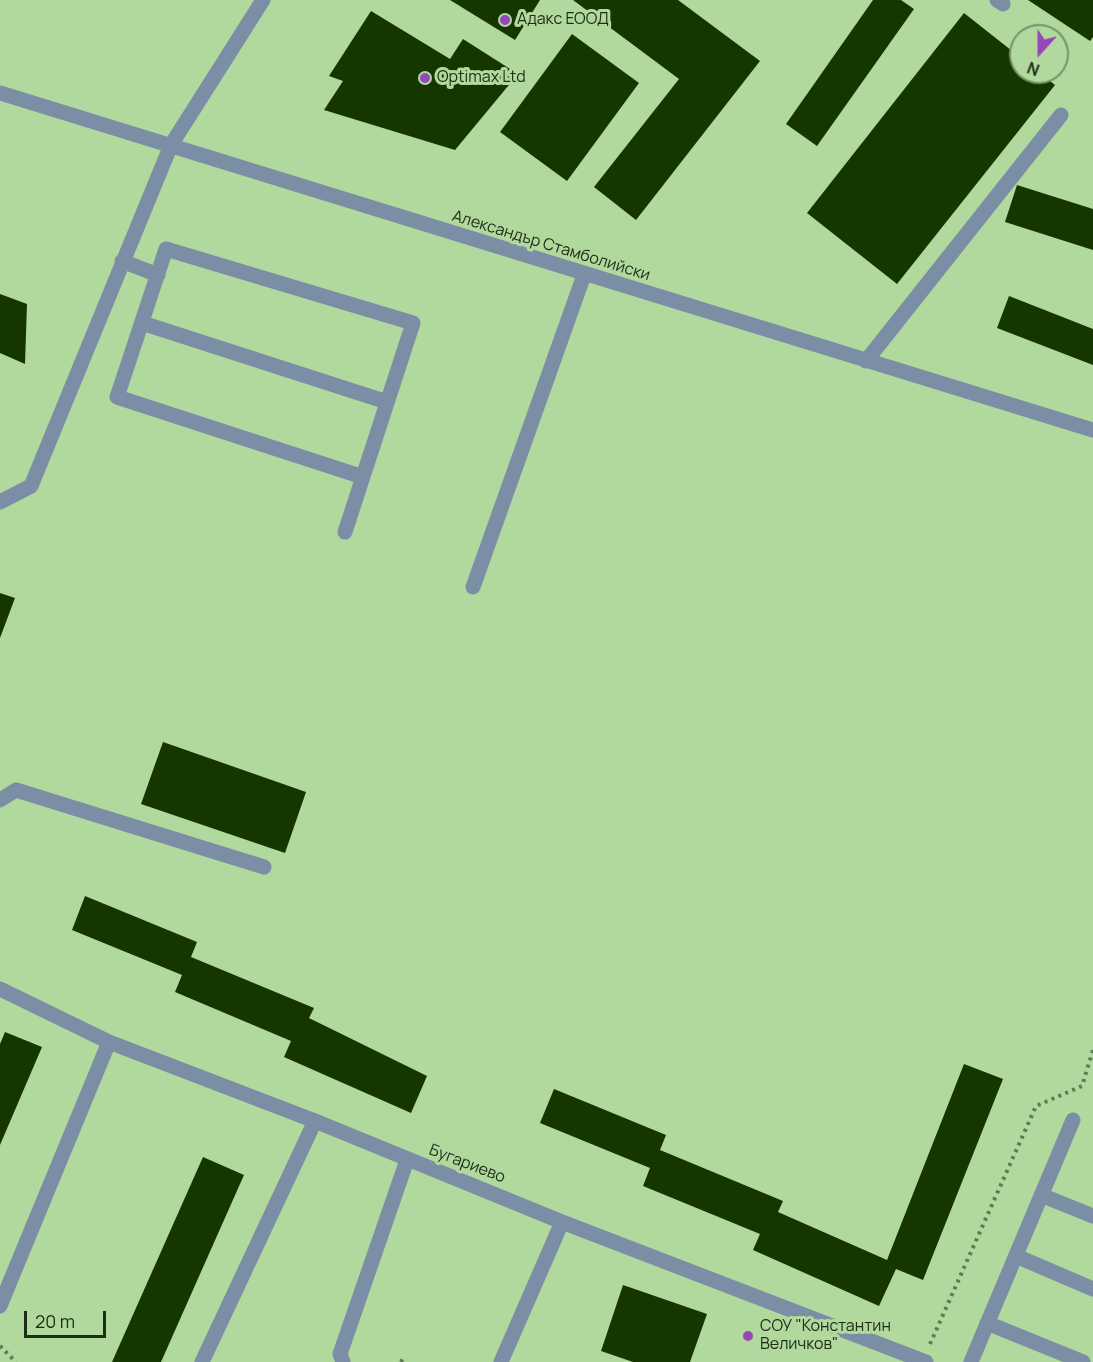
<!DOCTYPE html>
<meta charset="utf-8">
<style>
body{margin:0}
#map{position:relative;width:1093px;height:1362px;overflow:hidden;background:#b1d89d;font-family:Manrope,sans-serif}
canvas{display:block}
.north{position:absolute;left:1009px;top:24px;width:60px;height:60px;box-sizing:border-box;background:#b1d89d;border:2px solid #769367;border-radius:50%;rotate:201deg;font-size:16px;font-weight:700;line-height:24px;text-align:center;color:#1d2c15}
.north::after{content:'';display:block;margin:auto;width:21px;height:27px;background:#9646b6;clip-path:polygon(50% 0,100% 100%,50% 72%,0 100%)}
.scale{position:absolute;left:24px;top:1311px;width:82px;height:27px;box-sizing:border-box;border:3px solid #1d2c15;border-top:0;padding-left:8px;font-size:18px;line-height:21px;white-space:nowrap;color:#1d2c15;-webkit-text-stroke:4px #b1d89d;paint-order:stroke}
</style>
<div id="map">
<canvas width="1093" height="1362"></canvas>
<div class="north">N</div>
<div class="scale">20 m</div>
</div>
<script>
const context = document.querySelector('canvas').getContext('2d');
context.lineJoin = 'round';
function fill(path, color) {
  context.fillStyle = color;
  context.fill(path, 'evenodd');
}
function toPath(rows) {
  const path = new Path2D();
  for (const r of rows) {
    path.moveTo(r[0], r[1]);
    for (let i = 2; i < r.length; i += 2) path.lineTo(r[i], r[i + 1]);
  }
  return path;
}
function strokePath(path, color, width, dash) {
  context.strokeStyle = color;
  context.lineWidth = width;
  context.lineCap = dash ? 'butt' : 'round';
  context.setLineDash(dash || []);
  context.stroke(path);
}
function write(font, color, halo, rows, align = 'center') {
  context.font = font + ' Manrope,sans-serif';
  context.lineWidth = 6;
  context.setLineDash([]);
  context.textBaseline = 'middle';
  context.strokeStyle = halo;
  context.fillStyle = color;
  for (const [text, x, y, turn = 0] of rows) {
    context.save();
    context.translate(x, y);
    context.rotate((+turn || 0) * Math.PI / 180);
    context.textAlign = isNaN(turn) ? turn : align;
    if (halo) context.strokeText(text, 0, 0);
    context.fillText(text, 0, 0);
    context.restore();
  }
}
fill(toPath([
 [450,0,540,0,515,40],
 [573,0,678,0,760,61,636,220,594,187,679,79],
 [873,0,901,0,914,9,817,146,786,124],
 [1028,0,1093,0,1093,37,1090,41],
 [371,11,450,59,463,39,518,74,455,150,324,110,343,81,329,76],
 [964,13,1021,58,1021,72,1039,72,1055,85,897,284,807,213],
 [572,34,639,83,567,181,500,132],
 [1017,185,1093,209,1093,250,1005,222],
 [0,294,27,304,25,364,0,353],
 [1009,296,1093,329,1093,365,997,328],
 [0,593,15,598,0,638],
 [163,742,306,792,285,853,141,804],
 [85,896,197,942,191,957,314,1008,309,1018,427,1076,411,1113,284,1057,291,1041,175,992,182,975,72,930],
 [5,1032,42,1047,0,1145,0,1044],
 [964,1064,1003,1079,923,1280,896,1269,879,1306,753,1250,760,1234,643,1186,650,1168,540,1123,554,1089,666,1135,660,1150,783,1201,778,1212,887,1260],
 [203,1157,244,1175,161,1362,112,1362],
 [623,1285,707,1314,690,1362,633,1362,601,1351]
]), '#163600');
strokePath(toPath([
 [930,1344,1036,1106,1082,1086,1093,1050],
 [0,1346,16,1362],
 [401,1362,403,1358]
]), '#607a53', 4, [3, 4.5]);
strokePath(toPath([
 [997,0,1003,4],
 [0,93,1093,430],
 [122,261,158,275],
 [142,323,387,402],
 [866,361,1061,115],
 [0,502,31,486,171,145,263,0],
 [345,532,413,323,166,249,117,397,363,477],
 [473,587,584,275],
 [0,800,16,790,264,867],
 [0,989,109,1042,315,1121,562,1222,926,1362],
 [1041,1195,1093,1216],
 [1016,1256,1093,1289],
 [0,1306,109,1042],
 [987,1323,1083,1362],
 [202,1362,315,1121],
 [343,1362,340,1354,407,1160],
 [501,1362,562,1222],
 [971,1362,1073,1120]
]), '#7c8ea5', 15);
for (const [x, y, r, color] of [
 [505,20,6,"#9646b6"],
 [425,78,6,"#9646b6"],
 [748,1336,6,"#9646b6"]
]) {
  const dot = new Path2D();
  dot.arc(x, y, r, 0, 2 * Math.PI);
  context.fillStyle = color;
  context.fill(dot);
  strokePath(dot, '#b1d89d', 2);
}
write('16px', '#1d2c15', '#b1d89d', [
 ["Адакс ЕООД",517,20],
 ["Optimax Ltd",437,78],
 ["СОУ \"Константин",760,1327],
 ["Величков\"",760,1345]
], 'left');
write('16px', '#1d2c15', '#b1d89d', [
 ["Александър Стамболийски",551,246,17],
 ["Бугариево",467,1164,21]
]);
</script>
